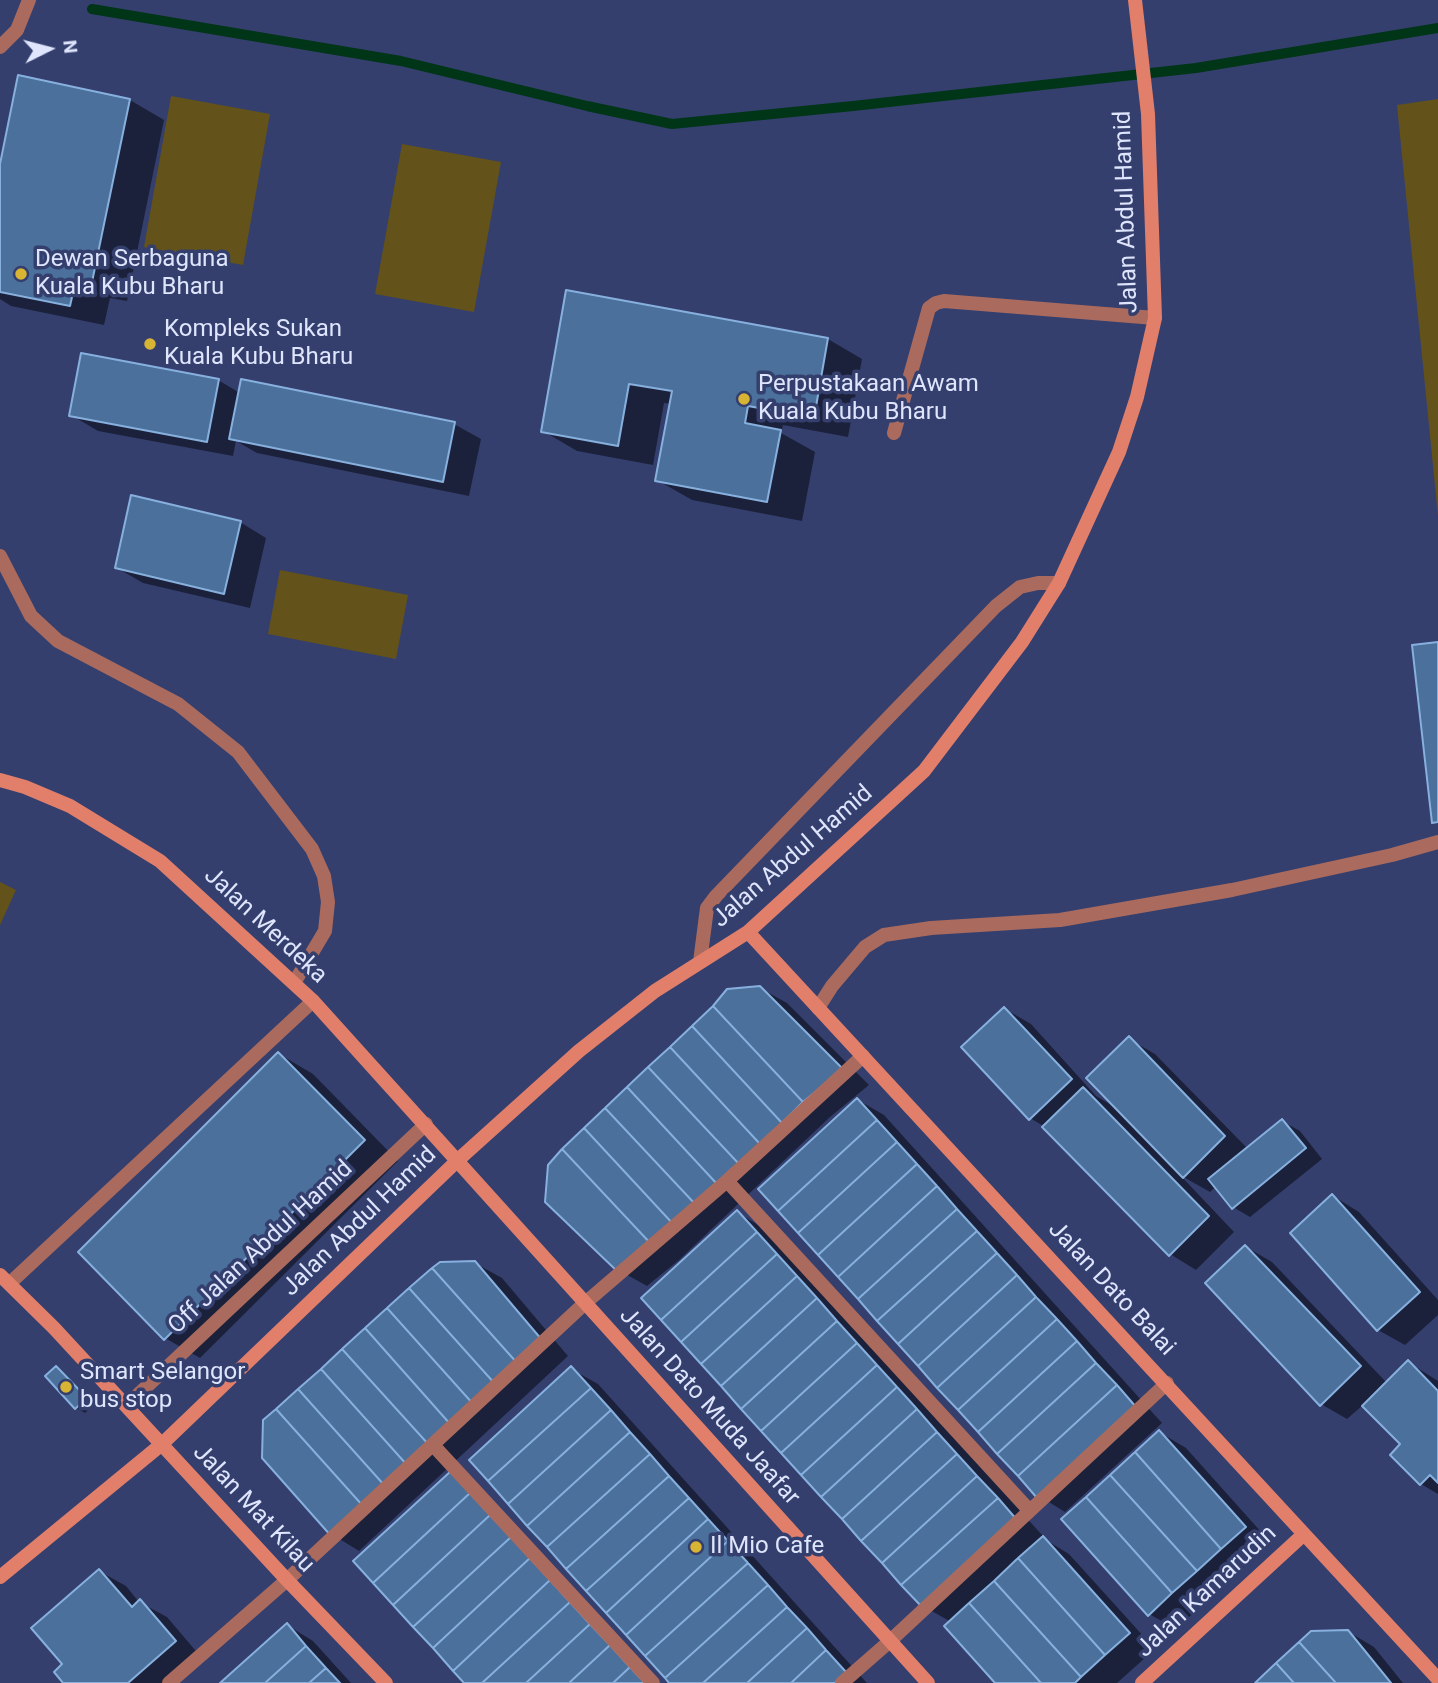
<!DOCTYPE html>
<style>
body{margin:0}
#map{position:relative;width:1438px;height:1683px;overflow:hidden;background:#343f6e;font-family:Roboto,sans-serif}
canvas{display:block}
.north{position:absolute;left:14px;top:14px;width:70px;height:70px;-webkit-text-stroke:5px #343f6e;paint-order:stroke;rotate:84deg;font-size:19px;font-weight:700;line-height:28px;text-align:center;color:#dee5fc}
.north::after{content:'';display:block;margin:auto;width:24px;height:32px;background:#dee5fc;clip-path:polygon(50% 0,100% 100%,50% 72%,0 100%)}
</style>
<div id="map">
<canvas width="1438" height="1683"></canvas>
<div class="north">N</div>
</div>
<script>
const context = document.querySelector('canvas').getContext('2d');
context.lineJoin = 'round';
function fill(path, color) {
  context.fillStyle = color;
  context.fill(path, 'evenodd');
}
function toPath(rows) {
  const path = new Path2D();
  for (const r of rows) {
    path.moveTo(r[0], r[1]);
    for (let i = 2; i < r.length; i += 2) path.lineTo(r[i], r[i + 1]);
  }
  return path;
}
function strokePath(path, color, width, dash) {
  context.strokeStyle = color;
  context.lineWidth = width;
  context.lineCap = dash ? 'butt' : 'round';
  context.setLineDash(dash || []);
  context.stroke(path);
}
function write(font, color, halo, rows, align = 'center') {
  context.font = font + ' Roboto,sans-serif';
  context.lineWidth = 7;
  context.setLineDash([]);
  context.textBaseline = 'middle';
  context.strokeStyle = halo;
  context.fillStyle = color;
  for (const [text, x, y, turn = 0] of rows) {
    context.save();
    context.translate(x, y);
    context.rotate((+turn || 0) * Math.PI / 180);
    context.textAlign = isNaN(turn) ? turn : align;
    if (halo) context.strokeText(text, 0, 0);
    context.fillText(text, 0, 0);
    context.restore();
  }
}
fill(toPath([
 [171,96,270,114,243,265,144,247],
 [1438,99,1438,516,1397,105],
 [402,144,501,162,474,312,375,294],
 [280,570,408,595,396,659,268,634],
 [0,882,16,890,0,925]
]), '#63521a');
fill(toPath([
 [130,100,164,120,127,301,110,298,104,325,11,306,0,299,0,172],
 [568,292,828,339,862,359,848,437,783,425,781,433,815,452,802,521,692,500,657,480,671,404,664,403,653,465,577,451,543,431],
 [218,380,240,393,454,424,481,439,469,496,257,453,236,441,233,456,98,431,71,415],
 [240,522,266,538,250,608,143,583,117,568],
 [760,988,787,1003,869,1085,830,1117,679,1260,647,1286,620,1271],
 [1005,1009,1031,1024,1096,1096,1115,1107,1129,1039,1155,1054,1248,1149,1282,1121,1300,1131,1322,1159,1250,1217,1233,1207,1216,1186,1210,1192,1180,1175,1234,1232,1196,1270,1170,1254,1045,1127,1030,1118],
 [279,1054,313,1074,398,1161,200,1358,165,1338],
 [858,1100,884,1115,1162,1423,1065,1512,1039,1496],
 [1333,1196,1359,1212,1438,1300,1438,1315,1405,1345,1378,1330],
 [737,1212,763,1228,1043,1536,1041,1537,1069,1554,1155,1649,1117,1683,998,1683,951,1622,923,1606],
 [1246,1247,1272,1262,1387,1383,1408,1362,1438,1381,1438,1494,1421,1484,1403,1444,1363,1405,1347,1419,1321,1404],
 [475,1263,502,1278,568,1356,359,1551,333,1535],
 [56,1368,64,1373,94,1404,85,1413,76,1408,47,1376],
 [571,1369,598,1384,867,1683,671,1683],
 [1159,1432,1186,1448,1271,1543,1176,1629,1149,1614],
 [99,1571,126,1586,139,1602,167,1617,201,1657,172,1683,66,1683,65,1665],
 [287,1625,313,1641,351,1683,223,1683],
 [1347,1631,1374,1647,1403,1683,1257,1683]
]), '#0007');
strokePath(toPath([
 [92,9,401,61,587,106,672,124,853,106,1196,68,1438,28]
]), '#013517', 10);
const building = toPath([
 [18,75,130,99,92,282,76,279,70,306,0,292,0,164,18,75],
 [566,290,828,338,814,418,748,406,745,423,781,430,767,502,655,481,672,391,629,384,618,446,541,432,566,290],
 [81,353,219,379,207,442,69,416,81,353],
 [241,379,455,422,443,482,229,439,241,379],
 [131,495,241,521,224,594,115,568,131,495],
 [1438,642,1438,822,1432,823,1412,645,1438,642],
 [760,986,843,1069,803,1102,713,1006,727,989,760,986],
 [713,1006,803,1102,782,1123,692,1026,713,1006],
 [1004,1007,1072,1079,1029,1120,961,1047,1004,1007],
 [692,1026,782,1123,760,1144,670,1047,692,1026],
 [1129,1036,1225,1136,1183,1178,1086,1078,1129,1036],
 [670,1047,760,1144,739,1164,648,1067,670,1047],
 [278,1052,365,1140,164,1340,78,1252,278,1052],
 [648,1067,739,1164,717,1184,627,1087,648,1067],
 [627,1087,717,1184,696,1205,605,1108,627,1087],
 [1083,1087,1209,1216,1169,1256,1042,1127,1083,1087],
 [857,1098,877,1120,778,1211,758,1189,857,1098],
 [605,1108,696,1205,674,1225,584,1128,605,1108],
 [1282,1119,1306,1148,1232,1209,1208,1179,1282,1119],
 [877,1120,897,1142,798,1233,778,1211,877,1120],
 [584,1128,674,1225,652,1245,562,1149,584,1128],
 [897,1142,917,1164,818,1255,798,1233,897,1142],
 [562,1149,652,1245,619,1273,545,1202,548,1165,562,1149],
 [917,1164,937,1186,838,1277,818,1255,917,1164],
 [937,1186,957,1209,858,1299,838,1277,937,1186],
 [1332,1194,1420,1292,1377,1331,1290,1233,1332,1194],
 [957,1209,977,1231,877,1321,858,1299,957,1209],
 [737,1210,757,1232,661,1320,641,1298,737,1210],
 [977,1231,997,1253,898,1344,877,1321,977,1231],
 [757,1232,777,1254,681,1342,661,1320,757,1232],
 [1245,1245,1361,1366,1320,1406,1205,1283,1245,1245],
 [997,1253,1017,1275,918,1366,898,1344,997,1253],
 [777,1254,797,1276,701,1364,681,1342,777,1254],
 [475,1261,542,1340,518,1364,432,1268,440,1262,475,1261],
 [432,1268,518,1364,496,1385,409,1288,432,1268],
 [1017,1275,1036,1297,937,1388,918,1366,1017,1275],
 [797,1276,817,1298,721,1386,701,1364,797,1276],
 [409,1288,496,1385,474,1405,387,1308,409,1288],
 [1036,1297,1057,1319,958,1410,937,1388,1036,1297],
 [817,1298,837,1321,741,1409,721,1386,817,1298],
 [387,1308,474,1405,451,1425,365,1328,387,1308],
 [1057,1319,1077,1341,978,1432,958,1410,1057,1319],
 [837,1321,857,1343,761,1431,741,1409,837,1321],
 [365,1328,451,1425,429,1445,342,1349,365,1328],
 [1077,1341,1096,1363,997,1454,978,1432,1077,1341],
 [857,1343,877,1365,781,1453,761,1431,857,1343],
 [342,1349,429,1445,407,1465,321,1369,342,1349],
 [1408,1360,1438,1391,1438,1483,1430,1475,1420,1485,1390,1455,1400,1444,1362,1406,1408,1360],
 [1096,1363,1117,1385,1018,1476,997,1454,1096,1363],
 [877,1365,897,1387,801,1475,781,1453,877,1365],
 [56,1366,87,1398,75,1409,45,1376,56,1366],
 [571,1366,591,1388,488,1481,469,1460,571,1366],
 [321,1369,407,1465,385,1486,298,1389,321,1369],
 [1117,1385,1136,1407,1037,1498,1018,1476,1117,1385],
 [897,1387,917,1409,821,1497,801,1475,897,1387],
 [591,1388,611,1410,508,1504,488,1481,591,1388],
 [298,1389,385,1486,363,1506,276,1409,298,1389],
 [276,1409,363,1506,332,1537,262,1458,263,1420,276,1409],
 [917,1409,937,1432,842,1519,821,1497,917,1409],
 [611,1410,630,1432,527,1526,508,1504,611,1410],
 [1159,1430,1246,1527,1221,1549,1135,1452,1159,1430],
 [630,1432,650,1454,547,1547,527,1526,630,1432],
 [937,1432,957,1454,861,1541,842,1519,937,1432],
 [1135,1452,1221,1549,1197,1571,1110,1475,1135,1452],
 [650,1454,669,1476,566,1569,547,1547,650,1454],
 [957,1454,977,1476,882,1563,861,1541,957,1454],
 [451,1471,470,1493,373,1583,353,1561,451,1471],
 [1110,1475,1197,1571,1172,1593,1086,1497,1110,1475],
 [669,1476,689,1498,586,1591,566,1569,669,1476],
 [977,1476,998,1498,901,1585,882,1563,977,1476],
 [470,1493,490,1515,393,1605,373,1583,470,1493],
 [1086,1497,1172,1593,1148,1616,1061,1519,1086,1497],
 [689,1498,708,1519,606,1613,586,1591,689,1498],
 [998,1498,1017,1520,922,1607,901,1585,998,1498],
 [490,1515,511,1537,413,1627,393,1605,490,1515],
 [708,1519,728,1541,626,1635,606,1613,708,1519],
 [1043,1536,1130,1633,1105,1655,1018,1558,1043,1536],
 [511,1537,530,1558,433,1648,413,1627,511,1537],
 [728,1541,748,1563,645,1656,626,1635,728,1541],
 [530,1558,550,1580,453,1671,433,1648,530,1558],
 [1018,1558,1105,1655,1081,1677,994,1581,1018,1558],
 [748,1563,768,1585,665,1678,645,1656,748,1563],
 [99,1569,132,1607,140,1599,176,1641,128,1683,63,1683,54,1672,62,1664,31,1628,99,1569],
 [550,1580,570,1602,482,1683,464,1683,453,1671,550,1580],
 [994,1581,1081,1677,1075,1683,1041,1683,969,1603,994,1581],
 [768,1585,787,1607,703,1683,669,1683,665,1678,768,1585],
 [570,1602,590,1624,526,1683,482,1683,570,1602],
 [969,1603,1041,1683,995,1683,944,1626,969,1603],
 [787,1607,807,1628,747,1683,703,1683,787,1607],
 [287,1623,306,1646,265,1683,220,1683,287,1623],
 [590,1624,610,1645,569,1683,526,1683,590,1624],
 [807,1628,826,1650,791,1683,747,1683,807,1628],
 [1348,1630,1391,1683,1336,1683,1299,1642,1311,1631,1348,1630],
 [1299,1642,1336,1683,1294,1683,1276,1663,1299,1642],
 [610,1645,630,1667,613,1683,569,1683,610,1645],
 [306,1646,326,1668,309,1683,265,1683,306,1646],
 [826,1650,846,1672,835,1683,791,1683,826,1650],
 [1276,1663,1294,1683,1255,1683,1276,1663],
 [630,1667,645,1683,613,1683,630,1667],
 [326,1668,340,1683,309,1683,326,1668]
]);
fill(building, '#4a709b');
strokePath(building, '#87b0de', 2);
strokePath(toPath([
 [0,47,17,30,29,0],
 [894,433,929,308,936,303,944,301,1155,318],
 [0,556,31,616,58,641,178,704,238,752,312,849,324,876,328,902,325,931,294,983],
 [700,962,707,908,716,896,996,606,1020,587,1038,583,1059,583],
 [727,1181,1029,1510],
 [10,1283,313,1001],
 [127,1405,426,1124],
 [433,1445,653,1683],
 [169,1683,287,1580,584,1304,727,1181,863,1056],
 [842,1683,890,1641,1167,1383]
]), '#aa6b5e', 14);
strokePath(toPath([
 [818,1008,832,986,865,947,884,935,931,928,1060,920,1232,890,1392,855,1438,842]
]), '#aa6b5e', 14);
strokePath(toPath([
 [0,780,25,787,70,806,160,861,313,1001,928,1683],
 [748,932,1438,1679],
 [0,1275,54,1328,287,1580,386,1683],
 [0,1577,162,1444,458,1160,579,1051,655,991,748,932,924,771,1022,642,1059,583,1119,452,1137,397,1155,318,1148,114,1135,0],
 [1142,1683,1304,1534]
]), '#e17f6b', 14);
for (const [x, y, r, color] of [
 [21,274,7,"#d8b434"],
 [150,344,7,"#d8b434"],
 [744,399,7,"#d8b434"],
 [66,1387,7,"#d8b434"],
 [696,1547,7,"#d8b434"]
]) {
  const dot = new Path2D();
  dot.arc(x, y, r, 0, 2 * Math.PI);
  context.fillStyle = color;
  context.fill(dot);
  strokePath(dot, '#343f6e', 2.5);
}
write('24px', '#dee5fc', '#343f6e', [
 ["Jalan Abdul Hamid",1127,212,-92],
 ["Jalan Abdul Hamid",793,857,-41],
 ["Jalan Merdeka",265,926,43],
 ["Jalan Abdul Hamid",360,1222,-44],
 ["Off Jalan Abdul Hamid",261,1248,-43],
 ["Jalan Dato Balai",1111,1289,47],
 ["Jalan Dato Muda Jaafar",709,1407,48],
 ["Jalan Mat Kilau",253,1509,47],
 ["Jalan Kamarudin",1207,1592,-43]
]);
write('24px', '#dee5fc', '#343f6e', [
 ["Dewan Serbaguna",35,260],
 ["Kuala Kubu Bharu",35,288],
 ["Kompleks Sukan",164,330],
 ["Kuala Kubu Bharu",164,358],
 ["Perpustakaan Awam",758,385],
 ["Kuala Kubu Bharu",758,413],
 ["Smart Selangor",80,1373],
 ["bus stop",80,1401],
 ["Il Mio Cafe",710,1547]
], 'left');
</script>
